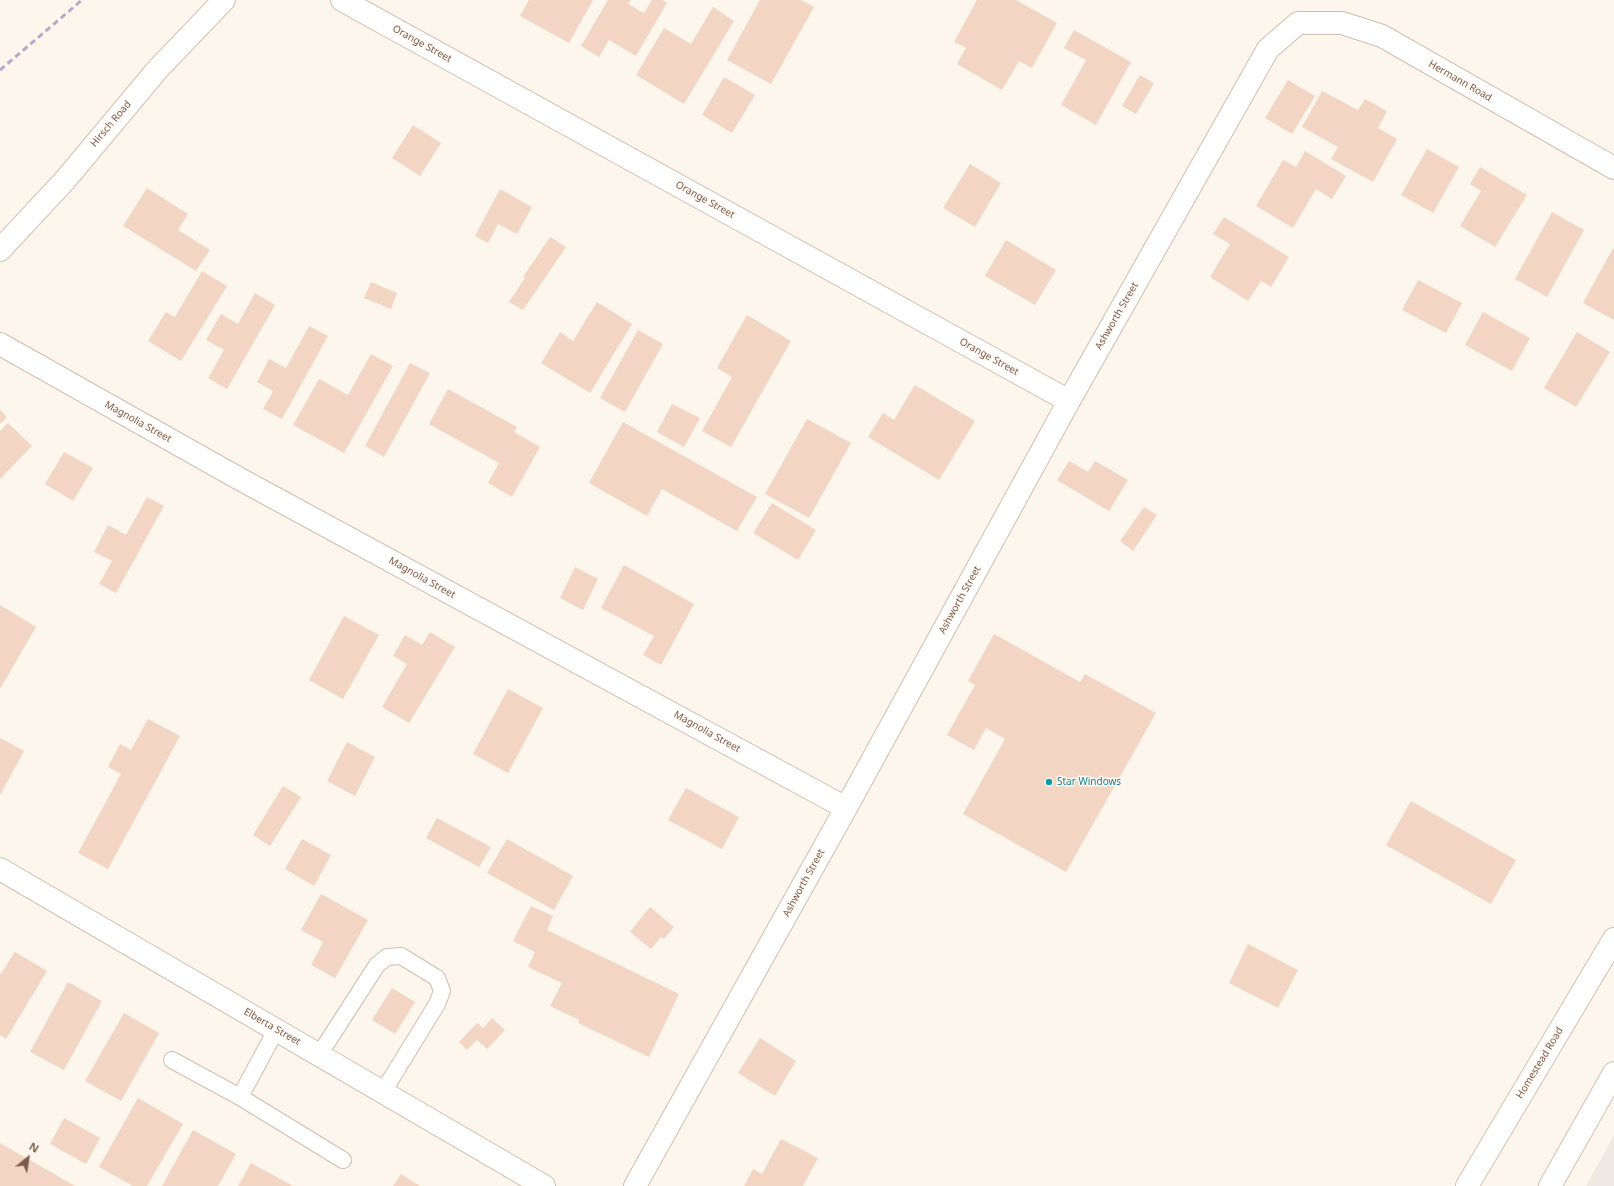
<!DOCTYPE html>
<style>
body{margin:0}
#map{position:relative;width:1614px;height:1186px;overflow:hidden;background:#fdf6ec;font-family:"Noto Sans",sans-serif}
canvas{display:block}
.north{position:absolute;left:8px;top:1138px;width:40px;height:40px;-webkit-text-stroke:3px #fffaf3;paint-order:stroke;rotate:30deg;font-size:11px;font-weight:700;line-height:16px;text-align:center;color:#7a5c4d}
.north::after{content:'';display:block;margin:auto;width:14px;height:18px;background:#7a5c4d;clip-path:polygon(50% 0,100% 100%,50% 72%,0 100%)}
</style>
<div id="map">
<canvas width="1614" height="1186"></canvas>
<div class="north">N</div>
</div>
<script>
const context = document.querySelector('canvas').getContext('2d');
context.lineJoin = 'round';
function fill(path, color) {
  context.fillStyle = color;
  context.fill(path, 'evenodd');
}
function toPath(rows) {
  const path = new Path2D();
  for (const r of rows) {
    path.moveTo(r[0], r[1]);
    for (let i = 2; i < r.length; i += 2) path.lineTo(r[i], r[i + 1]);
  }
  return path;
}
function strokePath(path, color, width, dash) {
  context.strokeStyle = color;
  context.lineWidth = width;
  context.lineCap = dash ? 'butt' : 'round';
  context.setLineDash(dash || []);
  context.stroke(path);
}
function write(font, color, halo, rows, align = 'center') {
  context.font = font + ' "Noto Sans",sans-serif';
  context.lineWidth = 3;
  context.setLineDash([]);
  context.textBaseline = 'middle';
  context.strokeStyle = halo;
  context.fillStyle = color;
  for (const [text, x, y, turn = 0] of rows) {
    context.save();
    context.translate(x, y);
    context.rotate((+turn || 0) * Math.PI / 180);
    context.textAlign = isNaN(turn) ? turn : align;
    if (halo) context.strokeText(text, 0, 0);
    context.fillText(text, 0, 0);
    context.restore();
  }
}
fill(toPath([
 [1614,1135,1614,1186,1586,1186]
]), '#efe9e4');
fill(toPath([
 [529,0,593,0,569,43,520,16],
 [608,0,631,0,628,4,644,13,652,0,662,0,667,3,636,56,609,40,599,57,581,46],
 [760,0,801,0,814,7,771,84,727,60],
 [977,0,1016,0,1057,23,1032,68,1019,61,1002,90,957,64,966,48,954,42],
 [713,7,734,21,684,104,636,75,664,28,691,44],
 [1074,30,1131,62,1096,125,1061,105,1086,60,1064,48],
 [1140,75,1154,83,1136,114,1122,106],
 [724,77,755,95,732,133,702,115],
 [1288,80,1315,96,1292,134,1265,118],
 [1322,91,1358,110,1365,99,1387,111,1378,128,1397,139,1373,182,1331,159,1338,147,1302,127],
 [413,125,441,143,420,176,392,158],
 [1427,149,1459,167,1433,213,1401,195],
 [1305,151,1346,176,1332,199,1316,189,1293,228,1256,206,1283,160,1296,167],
 [970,164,1001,183,975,227,943,208],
 [1480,167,1527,195,1495,247,1460,226,1481,191,1470,184],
 [147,188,188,214,178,230,210,250,196,271,123,226],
 [500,189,532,207,517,234,498,224,488,243,475,236],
 [1552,212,1584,230,1547,297,1515,279],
 [1224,217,1289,257,1271,287,1261,281,1248,301,1210,277,1230,244,1213,234],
 [550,237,566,247,523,310,509,302,525,278,523,277],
 [1006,240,1056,270,1035,305,985,276],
 [1613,248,1614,249,1614,320,1583,303],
 [202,271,227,286,181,361,148,341,166,312,175,317],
 [1418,280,1462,303,1446,333,1402,310],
 [371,282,397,293,391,309,364,298],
 [255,293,275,305,227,389,208,378,224,350,206,340,221,314,238,324],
 [597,302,632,324,590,393,541,363,560,332,573,341],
 [1483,312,1530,338,1512,371,1465,345],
 [747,315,791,341,731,447,702,431,732,377,717,368],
 [309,326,328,336,282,419,263,409,273,391,257,382,269,359,286,368],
 [638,330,663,344,625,412,600,398],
 [1577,332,1610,352,1576,407,1544,388],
 [371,354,393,366,344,453,293,425,319,379,348,395],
 [410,363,430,373,384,457,365,446],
 [915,385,975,421,939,480,868,437,883,413,894,420],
 [448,389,517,427,514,432,540,447,512,497,488,483,499,463,429,424],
 [672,404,700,418,684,447,657,432],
 [0,410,7,417,0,424],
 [807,419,851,443,809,518,765,494],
 [623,422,757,497,737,531,662,489,647,516,589,483],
 [8,423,32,446,0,479,0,431],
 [64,452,93,468,73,501,45,484],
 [1069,461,1088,472,1095,461,1128,480,1109,511,1057,480],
 [147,497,164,506,116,593,99,584,112,561,94,552,108,525,126,535],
 [772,503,816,530,798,560,753,533],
 [1144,507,1157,515,1133,551,1120,541],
 [624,565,694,604,661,665,643,655,654,636,601,608],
 [575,567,598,579,583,610,560,598],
 [0,605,36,627,0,689],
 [344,616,379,635,343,699,309,680],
 [430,632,455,647,409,723,382,707,407,664,393,656,405,635,422,645],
 [994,634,1080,682,1085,674,1156,713,1066,872,963,814,1005,739,986,728,974,750,947,735,975,685,968,681],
 [508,689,543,708,508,773,473,754],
 [148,719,180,736,108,869,78,853,121,774,108,767,120,744,131,750],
 [0,738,24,751,0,795],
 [347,742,375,757,355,796,327,781],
 [283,786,301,797,270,846,253,835],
 [686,788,739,817,722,849,668,820],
 [1411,801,1516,860,1491,904,1386,845],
 [437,818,491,847,479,867,426,838],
 [302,839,331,855,314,886,285,869],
 [507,839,573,876,554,910,487,873],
 [321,894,368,920,335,978,311,965,323,942,301,930],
 [531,906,553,916,547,930,679,994,649,1057,578,1023,579,1020,550,1006,562,983,528,967,535,952,513,941],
 [650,907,674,927,664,939,661,937,651,949,630,932],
 [1248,944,1298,970,1278,1008,1229,983],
 [15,952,47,971,6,1039,0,1035,0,975],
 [68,982,102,1001,64,1070,30,1052],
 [392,988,415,1002,395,1034,372,1020],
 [124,1013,159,1033,121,1101,85,1081],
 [492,1018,505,1030,487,1049,477,1040,467,1050,459,1042,477,1023,483,1028],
 [760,1038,796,1061,775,1096,738,1073],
 [138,1098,183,1124,147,1186,133,1186,99,1167],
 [64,1118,100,1138,86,1164,50,1144],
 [193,1130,236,1154,218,1186,162,1186],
 [781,1139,818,1158,803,1186,744,1186,753,1169,762,1174],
 [0,1143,75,1186,0,1186],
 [251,1163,293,1186,238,1186],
 [401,1174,420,1186,393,1186]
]), '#f3d5c3');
const service = toPath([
 [276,1030,240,1097,343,1160],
 [319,1055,377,965,387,957,401,956,437,978,442,991,437,1004,383,1092],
 [172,1060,240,1097]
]);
const minor = toPath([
 [342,0,1069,401],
 [0,344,238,478,846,808],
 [0,869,544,1186],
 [635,1186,846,808,1069,401,1268,49,1298,23,1342,23,1382,36,1614,168]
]);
const secondary = toPath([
 [0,250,66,179,157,70,224,0],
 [1467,1186,1614,939],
 [1550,1186,1614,1073]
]);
strokePath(service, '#d1beb0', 18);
strokePath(minor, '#d1beb0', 24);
strokePath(secondary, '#d6c0b0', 24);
strokePath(service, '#fff', 16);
strokePath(minor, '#fff', 22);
strokePath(secondary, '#fff', 22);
strokePath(toPath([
 [0,70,82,0]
]), '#b9a8c9', 3, [6, 4]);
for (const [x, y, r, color] of [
 [1049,782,4,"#0f9aa8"]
]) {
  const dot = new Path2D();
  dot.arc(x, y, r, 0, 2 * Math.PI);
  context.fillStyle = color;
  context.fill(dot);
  strokePath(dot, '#fffaf3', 1.5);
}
write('10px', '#7a5c4d', '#fffaf3', [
 ["Orange Street",422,44,29],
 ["Hermann Road",1460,81,30],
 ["Hirsch Road",111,124,-50],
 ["Orange Street",705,200,29],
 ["Ashworth Street",1117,316,-60],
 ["Orange Street",989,357,29],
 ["Magnolia Street",138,422,29],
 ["Magnolia Street",422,578,29],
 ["Ashworth Street",960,600,-61],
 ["Magnolia Street",707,732,29],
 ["Ashworth Street",804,883,-61],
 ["Elberta Street",272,1027,30],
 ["Homestead Road",1540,1063,-59]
]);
write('10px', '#0d838f', '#fffaf3', [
 ["Star Windows",1057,782]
], 'left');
</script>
